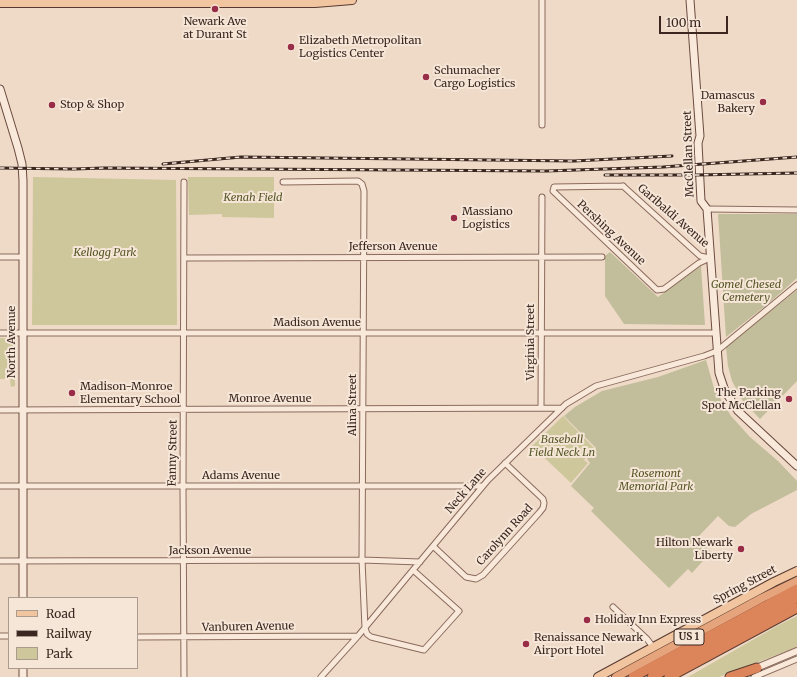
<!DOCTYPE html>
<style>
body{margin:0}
#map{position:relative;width:797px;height:677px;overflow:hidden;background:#eedac7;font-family:Merriweather,serif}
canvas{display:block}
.legend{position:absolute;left:8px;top:597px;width:130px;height:72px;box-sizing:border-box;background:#f6e6d7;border:1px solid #ab9a8e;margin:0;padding:5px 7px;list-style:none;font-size:12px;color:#3b2720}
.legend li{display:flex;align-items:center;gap:8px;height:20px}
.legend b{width:20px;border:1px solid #ab9a8e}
.scale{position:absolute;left:659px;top:16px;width:69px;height:18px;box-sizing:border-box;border:2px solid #3b2720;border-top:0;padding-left:5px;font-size:12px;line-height:14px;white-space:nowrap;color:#3b2720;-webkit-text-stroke:3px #f6e6d7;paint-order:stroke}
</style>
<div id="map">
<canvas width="797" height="677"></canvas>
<ul class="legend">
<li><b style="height:5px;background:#f0c5a0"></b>Road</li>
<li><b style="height:5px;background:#3b2720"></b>Railway</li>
<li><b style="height:11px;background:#cdc79b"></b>Park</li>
</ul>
<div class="scale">100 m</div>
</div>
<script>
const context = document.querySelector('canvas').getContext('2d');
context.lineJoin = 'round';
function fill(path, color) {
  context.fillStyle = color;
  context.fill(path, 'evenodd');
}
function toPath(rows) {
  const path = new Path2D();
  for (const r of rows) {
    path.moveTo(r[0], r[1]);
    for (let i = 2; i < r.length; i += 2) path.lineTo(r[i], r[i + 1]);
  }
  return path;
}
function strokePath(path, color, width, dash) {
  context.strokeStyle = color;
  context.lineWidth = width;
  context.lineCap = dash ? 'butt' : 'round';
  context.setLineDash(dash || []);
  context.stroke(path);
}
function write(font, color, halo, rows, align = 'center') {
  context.font = font + ' Merriweather,serif';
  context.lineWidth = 4;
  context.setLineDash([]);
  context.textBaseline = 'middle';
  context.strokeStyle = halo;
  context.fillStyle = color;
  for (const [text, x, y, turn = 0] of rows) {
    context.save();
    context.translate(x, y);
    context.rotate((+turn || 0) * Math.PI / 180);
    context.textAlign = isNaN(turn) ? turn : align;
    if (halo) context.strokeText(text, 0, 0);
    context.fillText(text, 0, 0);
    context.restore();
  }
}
fill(toPath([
 [33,177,176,180,177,325,32,325],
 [188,177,274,177,274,218,222,217,222,214,189,215],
 [0,338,15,339,15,386,11,387,10,379,0,379],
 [563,416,594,448,584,460,588,463,571,483,532,446],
 [797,616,797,647,719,677,688,677,777,626]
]), '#cdc79b');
fill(toPath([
 [718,214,797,214,797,278,769,303,726,337],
 [610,252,658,297,699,266,701,266,705,325,624,324,605,296,605,256],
 [797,290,797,381,760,419,743,401,732,381,728,366,726,347],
 [706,360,714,388,731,416,750,437,778,461,797,481,797,490,751,514,735,527,729,526,718,516,697,538,711,552,692,573,688,569,669,588,591,511,594,508,571,486,590,463,587,459,596,448,564,416,575,407,602,391,658,377]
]), '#c2bd9a');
const minor = toPath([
 [542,125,542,0],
 [283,182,358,181,362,184,364,191,362,560,365,628,367,634,371,637,424,650,459,611,413,570],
 [623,186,700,256,710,258,699,263,664,289,657,290,553,191,554,187,623,186],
 [707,209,797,210],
 [0,257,23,257],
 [184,258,602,257],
 [0,333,716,333],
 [541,408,542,197],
 [0,410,562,408],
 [0,486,482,486],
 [433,546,466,577,476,579,483,575,539,513,543,508,544,503,543,499,505,463],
 [0,561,362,560,420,562],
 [613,607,647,639,653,647],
 [0,636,9,636],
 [137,637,358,636],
 [184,677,183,486,184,182],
 [321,677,358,636,488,480,566,404,596,386,704,356,717,351,797,285],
 [754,677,797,659]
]);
const tertiary = toPath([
 [754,669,797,651]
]);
const secondary = toPath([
 [690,0,700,136,698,143,701,201,707,209,719,373,725,391,738,411,797,466],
 [0,89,18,148,22,164,23,181,23,598],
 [23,677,23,668]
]);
const primary = toPath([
 [0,3,315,3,352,0],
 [598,677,774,582,797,571]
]);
const trunk = toPath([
 [616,677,762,598,797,581]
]);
const motorway = toPath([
 [633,677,797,589],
 [652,677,797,598],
 [669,677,797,608],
 [730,677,757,668]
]);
strokePath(minor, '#8a6a5c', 7);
strokePath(tertiary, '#8a6a5c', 8);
strokePath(secondary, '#6c4b3f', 9);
strokePath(primary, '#583a30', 10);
strokePath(trunk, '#583a30', 10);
strokePath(motorway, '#583a30', 11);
strokePath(minor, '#f9e9db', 5);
strokePath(tertiary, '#f9e9db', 6);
strokePath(secondary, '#f9e9db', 7);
strokePath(primary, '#f0c5a0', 8);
strokePath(trunk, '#e6a47d', 8);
strokePath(motorway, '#dc845a', 9);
const rail = toPath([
 [163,164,241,157,574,161,672,156],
 [0,168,74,169,104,168,546,171,663,167,797,157],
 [605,175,696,175,797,173]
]);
strokePath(rail, '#3b2720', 3);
strokePath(rail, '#f6e6d7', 1.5, [4.5]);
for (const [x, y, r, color] of [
 [215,9,4,"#992d47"],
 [291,47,4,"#992d47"],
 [426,77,4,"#992d47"],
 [763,102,4,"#992d47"],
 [52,105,4,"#992d47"],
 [454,218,4,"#992d47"],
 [72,393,4,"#992d47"],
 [789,399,4,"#992d47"],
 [741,549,4,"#992d47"],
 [587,620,4,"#992d47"],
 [526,644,4,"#992d47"]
]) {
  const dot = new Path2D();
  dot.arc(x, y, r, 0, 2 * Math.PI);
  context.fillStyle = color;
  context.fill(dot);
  strokePath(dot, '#f6e6d7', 1.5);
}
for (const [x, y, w] of [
 [689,637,30]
]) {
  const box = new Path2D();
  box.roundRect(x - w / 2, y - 8, w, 16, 3);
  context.fillStyle = '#f6e6d7';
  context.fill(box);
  strokePath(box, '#3b2720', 1);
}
write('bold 10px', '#3b2720', null, [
 ["US 1",689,637]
]);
write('11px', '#3b2720', '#f6e6d7', [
 ["Newark Ave",215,22,"center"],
 ["at Durant St",215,35,"center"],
 ["Elizabeth Metropolitan",299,41],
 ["Logistics Center",299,54],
 ["Schumacher",434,71],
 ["Cargo Logistics",434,84],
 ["Damascus",755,96,"right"],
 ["Bakery",755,109,"right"],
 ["Stop & Shop",60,105],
 ["Massiano",462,212],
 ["Logistics",462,225],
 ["Madison-Monroe",80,387],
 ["Elementary School",80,400],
 ["The Parking",781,393,"right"],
 ["Spot McClellan",781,406,"right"],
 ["Hilton Newark",733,543,"right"],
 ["Liberty",733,556,"right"],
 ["Holiday Inn Express",595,620],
 ["Renaissance Newark",534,638],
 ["Airport Hotel",534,651]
], 'left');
write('11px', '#3b2720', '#f6e6d7', [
 ["McClellan Street",689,154,-92],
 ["Garibaldi Avenue",673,216,41],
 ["Pershing Avenue",611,233,43],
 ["Jefferson Avenue",393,247],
 ["Madison Avenue",317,323],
 ["North Avenue",12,342,-90],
 ["Virginia Street",531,342,-90],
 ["Monroe Avenue",270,399],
 ["Alina Street",353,405,-90],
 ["Fanny Street",173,453,-89],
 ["Adams Avenue",241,476],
 ["Neck Lane",466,491,-49],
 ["Carolynn Road",505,535,-48],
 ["Jackson Avenue",210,551],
 ["Spring Street",745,585,-28],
 ["Vanburen Avenue",248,627,-1]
]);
write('italic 11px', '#565727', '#f6e6d7', [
 ["Kenah Field",253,198],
 ["Kellogg Park",105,253],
 ["Gomel Chesed",746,285],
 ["Cemetery",746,298],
 ["Baseball",562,440],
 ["Field Neck Ln",562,453],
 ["Rosemont",656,474],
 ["Memorial Park",656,487]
]);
</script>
